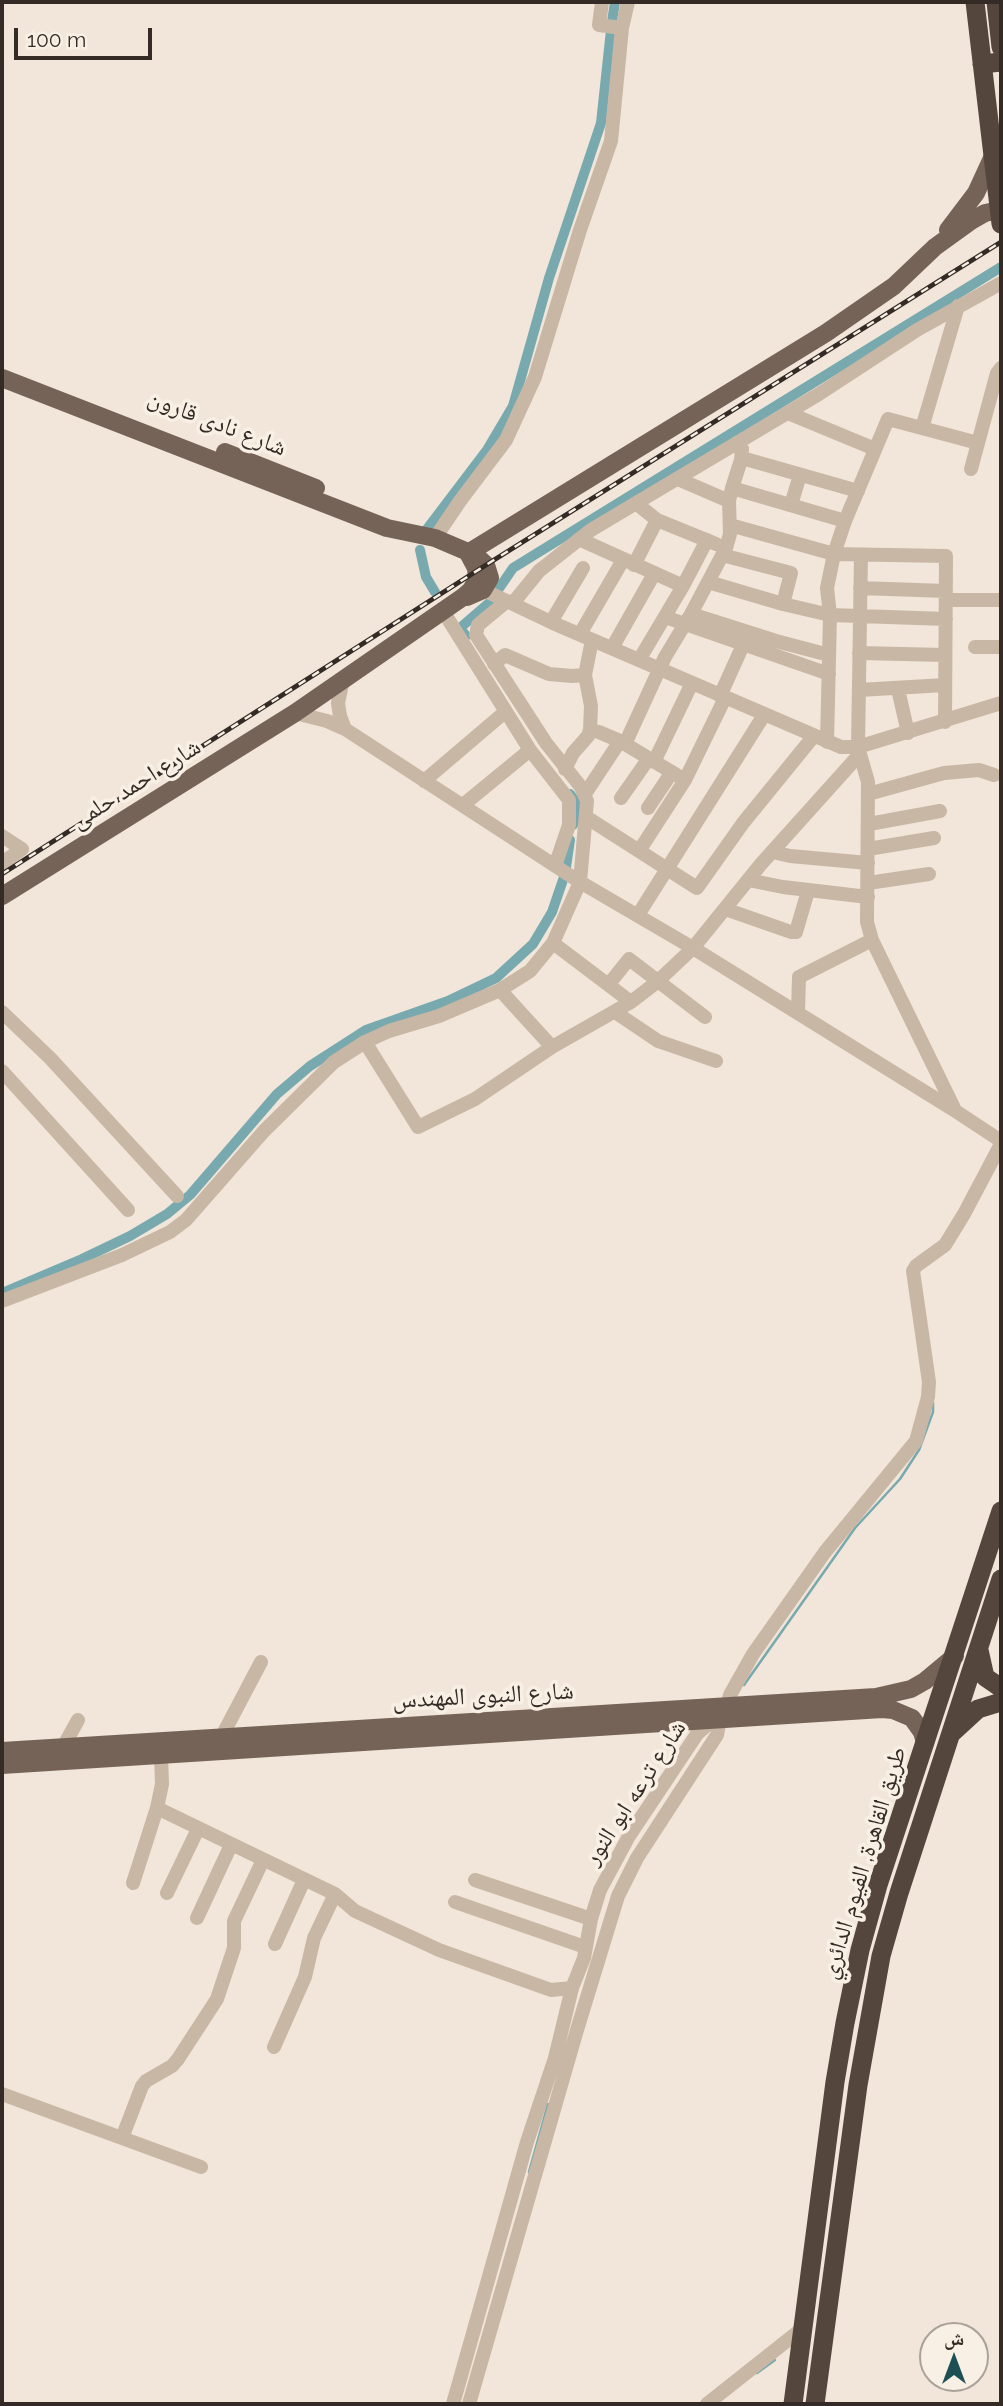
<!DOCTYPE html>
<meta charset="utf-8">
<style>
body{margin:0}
#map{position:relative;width:1003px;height:2406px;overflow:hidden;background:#f1e6d9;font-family:Raleway,"Noto Naskh Arabic",sans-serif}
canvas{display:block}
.frame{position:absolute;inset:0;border:4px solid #342b26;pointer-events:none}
.north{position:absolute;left:919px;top:2322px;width:70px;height:70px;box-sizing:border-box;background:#f9f0e5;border:2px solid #aaa199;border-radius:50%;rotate:0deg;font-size:19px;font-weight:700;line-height:28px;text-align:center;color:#342b26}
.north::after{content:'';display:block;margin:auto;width:24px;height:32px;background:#1d5055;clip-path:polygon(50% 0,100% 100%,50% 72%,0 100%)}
.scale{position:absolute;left:14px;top:28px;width:138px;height:32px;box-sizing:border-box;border:4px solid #342b26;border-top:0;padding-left:9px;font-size:21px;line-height:24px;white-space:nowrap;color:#342b26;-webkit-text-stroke:5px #f9f0e5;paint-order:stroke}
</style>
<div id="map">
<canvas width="1003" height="2406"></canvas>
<div class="frame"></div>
<div class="north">ش</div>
<div class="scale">100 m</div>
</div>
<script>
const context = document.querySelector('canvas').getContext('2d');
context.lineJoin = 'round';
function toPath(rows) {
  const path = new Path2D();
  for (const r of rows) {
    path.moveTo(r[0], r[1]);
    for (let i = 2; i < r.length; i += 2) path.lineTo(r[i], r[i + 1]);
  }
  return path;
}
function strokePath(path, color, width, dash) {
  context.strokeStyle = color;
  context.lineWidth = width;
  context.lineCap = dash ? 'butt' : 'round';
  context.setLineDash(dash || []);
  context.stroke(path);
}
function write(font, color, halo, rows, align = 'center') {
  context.font = font + ' Raleway,"Noto Naskh Arabic",sans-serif';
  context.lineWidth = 7;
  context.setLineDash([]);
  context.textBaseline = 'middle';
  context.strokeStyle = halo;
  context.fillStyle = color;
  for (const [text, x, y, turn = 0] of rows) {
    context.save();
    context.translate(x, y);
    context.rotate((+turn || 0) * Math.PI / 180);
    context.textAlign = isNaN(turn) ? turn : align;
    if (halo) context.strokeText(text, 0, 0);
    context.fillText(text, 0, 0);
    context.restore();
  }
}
strokePath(toPath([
 [744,1685,855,1528,900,1479,919,1450,933,1412,933,1403],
 [529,2172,548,2104],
 [757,2373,775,2360]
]), '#78a9ae', 2.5);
strokePath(toPath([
 [612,22,615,2],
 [427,529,487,450,513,406,549,278,601,123,611,30],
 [420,550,426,577,435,592],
 [466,636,460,628,489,603,513,568,1001,267],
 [570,794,578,805,573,825],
 [2,1293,82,1259,130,1236,167,1214,190,1195,277,1094,310,1066,366,1030,448,1001,496,978,533,944,552,912,565,874,570,840]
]), '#78a9ae', 10);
strokePath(toPath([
 [602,2,599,25,622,28],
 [788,413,875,449],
 [922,428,958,306],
 [742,458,858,491],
 [971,469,997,373,1001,368],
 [678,479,729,501],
 [732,488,741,460,742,449],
 [637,504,657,520,716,544],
 [791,505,800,475],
 [730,525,834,554,845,521,888,419,978,443],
 [435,538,460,501,506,440,535,377,580,230,611,141,622,28,628,2],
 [579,539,683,586],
 [722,555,791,573,783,604],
 [861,555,858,747,868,782,867,922,872,940,954,1108],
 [634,565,657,520],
 [708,582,783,604,830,615,946,619],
 [475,586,553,623,841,747,858,747,1001,703],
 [860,588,946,591],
 [946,600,1001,600],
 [507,601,478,625,476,635,546,743,581,787,587,801,580,882,553,943],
 [513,603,539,571,591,530,819,394,917,330,1001,283],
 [443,611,530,750,569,800,569,825,555,866],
 [691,614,776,641,829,655],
 [665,617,829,674],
 [551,622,583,568],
 [580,634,623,560],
 [975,647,1001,647],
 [612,648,654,574],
 [859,653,945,655],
 [639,660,683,586,707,540],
 [494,664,505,655,549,674,572,676,585,675,592,640],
 [585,675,591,706,590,730],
 [343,680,338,703,340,716,345,729],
 [898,689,908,733],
 [859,690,945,685],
 [720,696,743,645],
 [295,713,327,721,345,729,580,882,693,948,954,1110,1001,1141],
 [827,742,830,615,827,588,834,554,946,556,945,722],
 [625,744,665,657,691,614,726,548,730,534,729,501,732,488,845,521],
 [654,762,692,683],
 [565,769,573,753,588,736,590,730,599,732,620,741,685,780],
 [424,781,505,712],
 [585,794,620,741],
 [868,794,944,773,979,770,994,775],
 [621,798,649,758],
 [463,805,530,750],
 [648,808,672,772],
 [586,817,697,888,743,823,813,737],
 [869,824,940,811],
 [2,836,22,849,2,863],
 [868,849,934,838],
 [639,851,685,780,725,698],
 [773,852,790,856,868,863],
 [748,880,783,887,868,897],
 [868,883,929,874],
 [725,909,791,932,796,932,808,891],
 [638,915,764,715],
 [609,984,629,959,705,1017],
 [500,990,552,1047],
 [2,1012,50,1058,177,1196],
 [615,1012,658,1041,716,1061],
 [798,1013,799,977,872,940],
 [365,1042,418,1127,475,1099,552,1047,631,1002],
 [2,1071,128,1210],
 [2,1301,122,1255,170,1232,186,1220,264,1131,334,1062,365,1042,389,1031,439,1016,500,990,530,971,553,943,631,1002,657,982,693,948,761,864,859,755],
 [727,1706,730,1695,753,1654,825,1552,916,1441,928,1397,929,1382,913,1271,916,1266,945,1245,964,1214,1001,1144],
 [222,1736,261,1662],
 [63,1747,78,1720],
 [161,1754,162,1784,157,1808,335,1894,355,1911,439,1950,551,1990,572,1988],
 [475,1880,591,1919],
 [133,1883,157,1808],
 [167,1893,198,1829],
 [455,1902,585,1947],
 [197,1918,231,1845],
 [275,1944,304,1880],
 [274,2047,305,1977,314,1938,335,1894],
 [2,2094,201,2167],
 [122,2138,142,2086,146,2081,172,2066,178,2059,217,1999,234,1948,234,1921,263,1860],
 [453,2404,527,2142,555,2058,572,1988,584,1958,591,1919,600,1890,629,1836,697,1734,709,1723,720,1719,717,1735,637,1858,618,1896,577,2030,469,2404],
 [707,2404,803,2328]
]), '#c9b7a5', 14);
strokePath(toPath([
 [948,230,976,193,993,156],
 [2,378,387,528,435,538,475,555,486,565,490,578,483,590,467,597],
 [225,452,316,488],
 [468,553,826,333,894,286,935,247,971,221,985,213,1000,210],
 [2,896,295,713,463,597,471,590,477,579,476,568,468,553],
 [2,1751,876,1697,911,1689,925,1681,955,1656],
 [2,1765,882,1709,893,1710,912,1718,922,1732,925,1743]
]), '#766357', 18);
strokePath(toPath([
 [975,2,1001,224],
 [996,2,1001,47],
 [982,64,1001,62],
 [979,1650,985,1677,1001,1688],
 [953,1732,978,1709,1001,1702],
 [793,2404,835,2082,845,2023,860,1950,878,1885,1001,1511],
 [815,2404,858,2085,881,1956,899,1893,1001,1579]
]), '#55463d', 19);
const rail = toPath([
 [2,874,486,565,1001,242]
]);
strokePath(rail, '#342b26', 5);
strokePath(rail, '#f9f0e5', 2.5, [8]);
write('24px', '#342b26', '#f9f0e5', [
 ["شارع نادى قارون",217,423,21],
 ["شارع احمد حلمى",136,784,-32],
 ["شارع النبوى المهندس",483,1696,-3],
 ["شارع ترعه ابو النور",635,1793,-57],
 ["طريق القاهرة, الفيوم الدائري",864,1863,-73]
]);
</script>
